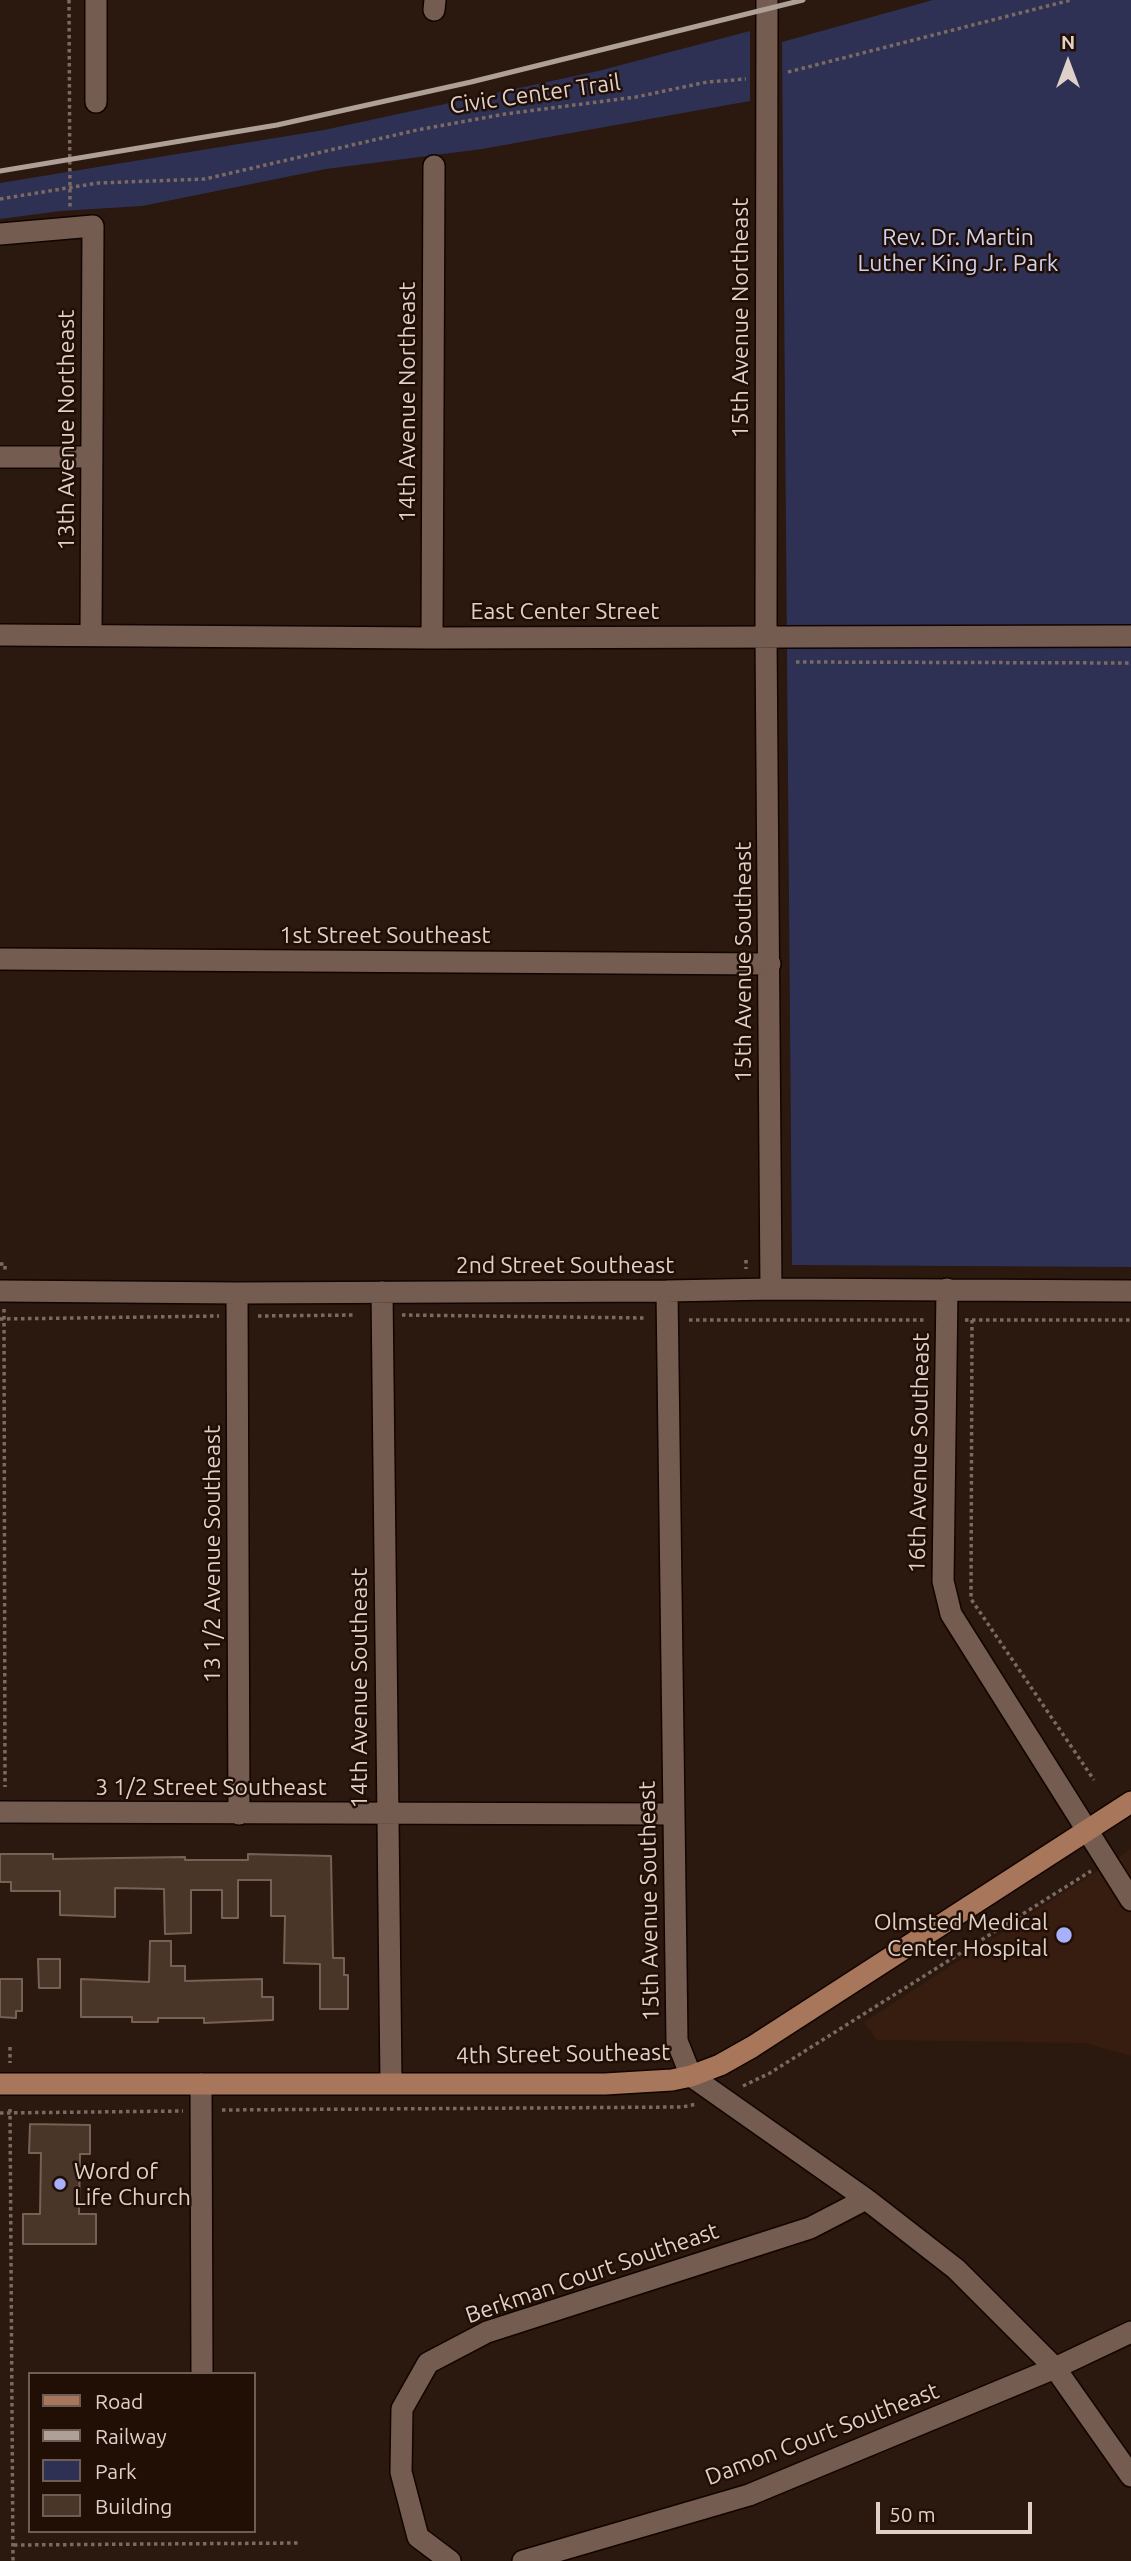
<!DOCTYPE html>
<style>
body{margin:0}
#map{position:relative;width:1131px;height:2561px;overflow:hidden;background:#2b180e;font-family:Ubuntu,sans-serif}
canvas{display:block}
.legend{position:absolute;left:28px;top:2372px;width:228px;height:161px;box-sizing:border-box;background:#210f05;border:2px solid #6d5d54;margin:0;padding:9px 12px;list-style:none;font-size:21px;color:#dfd1ca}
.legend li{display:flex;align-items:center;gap:14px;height:35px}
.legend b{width:35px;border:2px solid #6d5d54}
.north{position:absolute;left:1033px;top:28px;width:70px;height:70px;-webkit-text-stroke:5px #210f05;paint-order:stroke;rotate:0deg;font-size:19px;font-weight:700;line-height:28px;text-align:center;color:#dfd1ca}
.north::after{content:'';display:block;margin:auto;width:24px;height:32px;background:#dfd1ca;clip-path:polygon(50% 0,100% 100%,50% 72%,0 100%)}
.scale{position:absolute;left:876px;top:2502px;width:156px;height:32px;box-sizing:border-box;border:4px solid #dfd1ca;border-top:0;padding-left:9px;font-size:21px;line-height:24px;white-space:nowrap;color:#dfd1ca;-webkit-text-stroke:5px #210f05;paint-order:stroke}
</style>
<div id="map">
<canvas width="1131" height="2561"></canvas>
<ul class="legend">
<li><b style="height:9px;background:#a8765b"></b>Road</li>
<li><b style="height:9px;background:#ae9f97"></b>Railway</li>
<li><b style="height:19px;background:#2e3154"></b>Park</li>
<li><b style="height:19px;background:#4a3529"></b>Building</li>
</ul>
<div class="north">N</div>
<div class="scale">50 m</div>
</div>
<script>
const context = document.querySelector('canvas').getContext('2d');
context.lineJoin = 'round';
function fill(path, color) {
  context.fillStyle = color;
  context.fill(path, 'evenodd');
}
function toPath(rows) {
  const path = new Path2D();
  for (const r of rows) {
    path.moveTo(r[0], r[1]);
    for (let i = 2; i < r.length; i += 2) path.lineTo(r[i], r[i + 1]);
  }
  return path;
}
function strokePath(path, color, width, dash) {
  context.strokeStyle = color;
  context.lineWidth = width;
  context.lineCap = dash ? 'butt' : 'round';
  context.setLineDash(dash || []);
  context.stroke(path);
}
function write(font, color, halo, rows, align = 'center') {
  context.font = font + ' Ubuntu,sans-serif';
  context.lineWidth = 5;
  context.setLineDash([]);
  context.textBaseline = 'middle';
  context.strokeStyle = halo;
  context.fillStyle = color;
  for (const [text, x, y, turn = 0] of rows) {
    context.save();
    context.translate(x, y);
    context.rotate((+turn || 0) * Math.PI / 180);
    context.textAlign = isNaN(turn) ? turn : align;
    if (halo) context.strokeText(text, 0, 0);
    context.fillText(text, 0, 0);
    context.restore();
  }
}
fill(toPath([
 [1131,1849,1131,2056,1085,2043,877,2040,864,2022]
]), '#361d0f');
fill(toPath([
 [933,0,1131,0,1131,1267,792,1265,782,42],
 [750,31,750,101,482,149,326,169,142,206,61,211,0,219,0,183,324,130,598,71]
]), '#2e3154');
const building = toPath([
 [0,1854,53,1854,53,1859,185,1857,185,1860,248,1860,248,1854,331,1856,333,1958,344,1958,344,1975,348,1975,348,2009,320,2009,320,1964,284,1963,285,1916,271,1916,271,1880,238,1880,238,1918,222,1918,222,1890,191,1890,191,1933,165,1934,164,1889,115,1888,115,1917,60,1915,60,1891,11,1891,11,1882,0,1882,0,1854],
 [150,1941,171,1941,171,1966,185,1966,185,1981,262,1979,262,1997,273,1997,273,2020,204,2023,204,2018,158,2018,158,2022,132,2022,132,2017,81,2017,81,1979,149,1982,150,1941],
 [38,1959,60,1959,60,1988,39,1988,38,1959],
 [0,1979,22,1979,22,2011,16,2011,16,2018,0,2017,0,1979],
 [30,2124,90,2125,90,2154,80,2154,79,2214,96,2214,96,2244,23,2244,23,2214,40,2214,41,2153,29,2153,30,2124]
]);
fill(building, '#4a3529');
strokePath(building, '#776054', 2);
const minor = toPath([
 [96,0,96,102],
 [767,0,766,636,771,1289],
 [434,10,435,0],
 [0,234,93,226,91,635],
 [0,457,92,457],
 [0,635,432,638,1131,636],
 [432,638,434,166],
 [0,959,770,964],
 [947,1289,943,1581,951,1614,1131,1900],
 [0,1291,237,1293,667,1291,771,1289,1131,1291],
 [667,1291,677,2041,691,2076,866,2199,956,2269,1055,2368,1131,2476],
 [382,1292,391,2083],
 [237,1293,239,1814],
 [0,1812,673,1814],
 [201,2084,202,2374],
 [450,2561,418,2537,401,2472,402,2409,428,2363,487,2332,810,2228,866,2199],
 [523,2561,749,2495,1055,2368,1131,2332]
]);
const major = toPath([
 [0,2084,605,2084,672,2080,691,2076,720,2065,752,2047,1131,1802]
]);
strokePath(minor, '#120400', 24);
strokePath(major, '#120400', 24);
strokePath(toPath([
 [69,0,70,208],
 [788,72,1071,0],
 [0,199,98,183,205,179,417,130,505,114,636,97,707,82,746,79],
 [796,662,1131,663],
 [746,1260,746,1269],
 [0,1264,5,1264,5,1270],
 [4,1309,5,1787],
 [402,1315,646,1318],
 [258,1316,356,1315],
 [0,1319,219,1316],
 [689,1320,926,1320],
 [965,1320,1131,1320],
 [972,1320,971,1599,1094,1780],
 [10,2047,10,2063],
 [743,2086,770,2073,1091,1871],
 [10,2109,13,2561],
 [222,2110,682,2107,697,2104],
 [0,2113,183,2111],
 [14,2545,299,2543]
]), '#7b6a61', 3.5, [3.5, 3.5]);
strokePath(minor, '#745d50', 21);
strokePath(major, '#a8765b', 21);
strokePath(toPath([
 [0,171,277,125,471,82,803,0]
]), '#ae9f97', 5);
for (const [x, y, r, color] of [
 [1064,1935,9,"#a8b0fc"],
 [60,2184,7,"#a8b0fc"]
]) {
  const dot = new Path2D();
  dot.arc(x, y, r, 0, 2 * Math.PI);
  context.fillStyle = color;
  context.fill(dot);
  strokePath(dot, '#210f05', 2.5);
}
write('23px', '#dfd1ca', '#210f05', [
 ["Civic Center Trail",535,94,-8],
 ["15th Avenue Northeast",740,318,-90],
 ["14th Avenue Northeast",407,402,-90],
 ["13th Avenue Northeast",66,430,-90],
 ["East Center Street",565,611],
 ["1st Street Southeast",385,935],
 ["15th Avenue Southeast",743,962,-90],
 ["2nd Street Southeast",565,1265],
 ["16th Avenue Southeast",919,1453,-89],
 ["13 1/2 Avenue Southeast",212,1554,-90],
 ["14th Avenue Southeast",359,1688,-90],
 ["3 1/2 Street Southeast",211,1787],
 ["15th Avenue Southeast",649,1901,-91],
 ["4th Street Southeast",563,2054,-1],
 ["Berkman Court Southeast",592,2273,-19],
 ["Damon Court Southeast",822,2434,-21]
]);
write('23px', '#cfd3f3', '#210f05', [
 ["Rev. Dr. Martin",958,237],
 ["Luther King Jr. Park",958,263]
]);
write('23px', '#dfd1ca', '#210f05', [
 ["Olmsted Medical",1048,1922],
 ["Center Hospital",1048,1948],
 ["Word of",74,2171,"left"],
 ["Life Church",74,2197,"left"]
], 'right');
</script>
